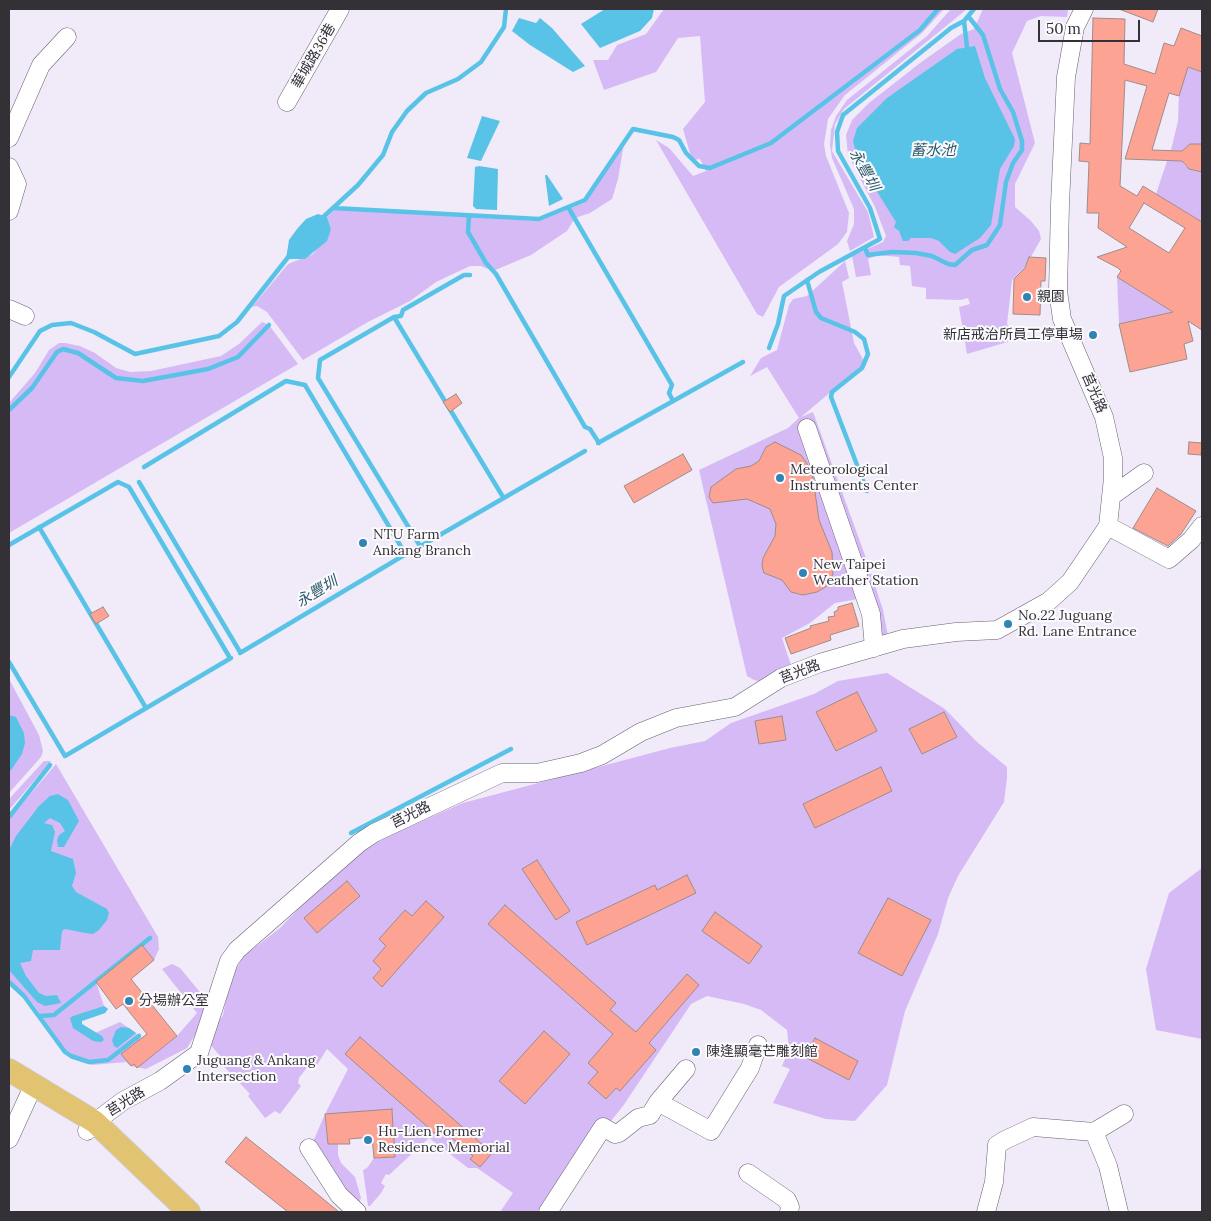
<!DOCTYPE html>
<meta charset="utf-8">
<style>
body{margin:0}
#map{position:relative;width:1211px;height:1221px;overflow:hidden;background:#f1eaf9;font-family:Lora,serif}
canvas{display:block}
.frame{position:absolute;inset:0;border:10px solid #333036;pointer-events:none}
.scale{position:absolute;left:1038px;top:20px;width:102px;height:22px;box-sizing:border-box;border:2px solid #333036;border-top:0;padding-left:6px;font-size:15px;line-height:18px;white-space:nowrap;color:#333036;-webkit-text-stroke:4px #fbfafd;paint-order:stroke}
</style>
<div id="map">
<canvas width="1211" height="1221"></canvas>
<div class="frame"></div>
<div class="scale">50 m</div>
</div>
<script>
const context = document.querySelector('canvas').getContext('2d');
context.lineJoin = 'round';
function fill(path, color) {
  context.fillStyle = color;
  context.fill(path, 'evenodd');
}
function toPath(rows) {
  const path = new Path2D();
  for (const r of rows) {
    path.moveTo(r[0], r[1]);
    for (let i = 2; i < r.length; i += 2) path.lineTo(r[i], r[i + 1]);
  }
  return path;
}
function strokePath(path, color, width, dash) {
  context.strokeStyle = color;
  context.lineWidth = width;
  context.lineCap = dash ? 'butt' : 'round';
  context.setLineDash(dash || []);
  context.stroke(path);
}
function write(font, color, halo, rows, align = 'center') {
  context.font = font + ' Lora,"Noto Sans TC",serif';
  context.lineWidth = 4;
  context.setLineDash([]);
  context.textBaseline = 'middle';
  context.strokeStyle = halo;
  context.fillStyle = color;
  for (const [text, x, y, turn = 0] of rows) {
    context.save();
    context.translate(x, y);
    context.rotate((+turn || 0) * Math.PI / 180);
    context.textAlign = isNaN(turn) ? turn : align;
    if (halo) context.strokeText(text, 0, 0);
    context.fillText(text, 0, 0);
    context.restore();
  }
}
fill(toPath([
 [664,9,944,9,922,33,845,95,828,119,824,144,826,156,849,213,847,232,838,244,779,287,763,317,757,314,656,140,669,148,693,176,706,171,700,159,692,160,683,129,705,102,700,36,678,38,656,72,604,90,593,60,608,60,617,45,646,34],
 [951,9,967,9,844,109,835,124,832,151,868,212,874,237,850,251,847,241,854,224,854,209,832,158,830,145,831,130,836,116,847,100,927,36],
 [983,9,1068,9,1067,17,1041,16,1027,21,1012,53,1035,143,1015,184,1015,207,1031,221,1039,231,1041,239,1025,267,1012,280,1007,324,1013,337,1011,341,967,354,959,307,970,304,968,298,960,300,926,299,926,288,912,286,910,266,900,265,899,257,877,255,868,259,871,275,856,277,852,256,883,242,886,236,875,207,848,155,846,135,852,120,869,103,920,63,961,34,974,29],
 [1185,66,1201,72,1202,68,1202,145,1190,144,1182,151,1171,150,1178,121,1179,96],
 [624,143,618,179,612,199,590,213,575,218,567,231,531,255,493,271,481,266,470,266,436,282,410,301,368,322,303,360,267,312,257,306,252,307,288,264,313,254,331,229,327,217,336,209,538,221,584,203],
 [1167,161,1182,161,1185,166,1195,171,1202,168,1202,222,1156,194],
 [845,261,849,278,842,282,854,343,865,363,801,417,813,412,866,558,883,610,888,636,872,640,858,599,835,603,810,623,782,638,792,668,762,682,754,680,747,676,699,470,788,428,799,418,767,367,750,376,761,358,777,350,789,305,793,299,807,296],
 [1117,277,1173,312,1119,324],
 [262,322,269,325,298,364,9,533,9,403,35,373,49,350,59,343,65,343,80,346,95,353,116,368,130,372,151,371,221,356,239,344],
 [887,673,945,709,977,742,1007,767,1007,778,1004,802,958,876,948,898,938,934,905,1011,887,1085,855,1121,826,1119,773,1103,790,1069,782,1066,789,1049,787,1030,761,1010,744,1004,707,996,691,1004,623,1106,537,1212,500,1212,513,1193,477,1168,468,1168,429,1138,389,1175,386,1174,381,1183,385,1186,381,1193,370,1206,368,1206,363,1170,367,1168,374,1158,395,1156,394,1138,396,1132,393,1128,392,1110,325,1115,328,1144,338,1143,338,1155,341,1163,355,1177,361,1198,358,1205,348,1196,312,1144,325,1114,348,1069,327,1049,317,1065,312,1061,299,1078,298,1083,301,1086,280,1114,275,1111,265,1118,248,1096,250,1094,218,1060,221,1057,209,1043,204,1043,223,1015,230,980,243,957,280,928,307,900,362,852,388,836,463,803,670,748,705,741,731,723,814,694,838,681],
 [9,679,39,735,43,751,41,757,9,793],
 [44,761,51,761,9,810,9,799],
 [56,764,158,937,159,949,154,960,142,945,96,982,104,1006,108,1009,105,1013,82,1021,82,1024,95,1033,120,1022,136,1033,154,1055,177,1036,197,1013,162,969,172,964,180,968,209,1003,203,1022,187,1048,146,1069,131,1066,126,1062,92,1065,72,1059,64,1053,41,1020,43,1018,33,1004,9,980,9,819],
 [1202,868,1202,1039,1156,1030,1146,969,1169,893]
]), '#d6baf5');
fill(toPath([
 [605,9,654,9,652,18,640,31,600,48,581,24],
 [519,18,536,23,540,18,552,28,585,66,573,72,530,45,512,31],
 [975,46,985,78,1015,139,1014,146,1000,169,991,225,980,238,955,254,950,252,939,241,931,238,911,238,908,241,903,241,899,231,894,227,896,222,859,163,853,141,857,128,887,98,957,49],
 [482,116,500,121,481,161,467,158],
 [479,166,498,169,497,210,476,209,473,206,475,167],
 [545,175,547,175,563,199,549,206],
 [318,214,327,217,331,229,327,241,305,259,286,259,289,240,297,229,306,219],
 [9,715,16,717,24,733,25,743,22,754,9,773],
 [58,794,68,800,79,821,64,847,58,847,57,840,59,835,65,831,60,823,50,818,44,823,52,825,55,832,51,851,73,859,76,873,72,886,76,892,107,909,109,913,107,920,99,930,93,934,85,933,65,929,62,931,60,950,33,950,31,961,20,963,26,976,39,993,46,996,57,995,61,1003,45,1006,37,1002,9,970,9,850,16,836,39,806,50,796],
 [104,1006,108,1009,105,1013,82,1021,82,1024,102,1036,104,1040,101,1042,93,1041,73,1028,70,1018,73,1016],
 [121,1027,129,1028,136,1033,117,1048,114,1046,112,1040,116,1030]
]), '#58c3e7');
strokePath(toPath([
 [964,21,967,47],
 [568,207,672,385,669,393,673,401],
 [333,208,539,219,585,200,633,129,673,137,679,140,686,153,699,166,710,168,771,143,920,30,938,9],
 [469,216,468,232,486,263,496,274,585,427,590,429,599,443],
 [320,220,358,185,383,155,392,132,407,111,426,93,458,79,481,62,504,27,506,9],
 [865,248,868,255,892,252,916,253,932,256,948,264,955,265,972,250,987,245,1000,225,1006,182,1013,163,1022,150,1022,141,1013,112,1000,89,983,35,968,16],
 [807,280,816,312,821,318,855,332,864,339,868,354,862,368,832,392,831,397,867,491],
 [394,317,401,316,403,310,464,275,470,275],
 [769,348,778,324,784,296,819,272,880,239,870,208,838,151,837,132,843,115,951,28,964,21,974,9],
 [9,377,40,331,52,325,71,323,94,332,135,354,219,336,237,322,289,256],
 [9,410,32,388,57,352,63,349,78,353,116,378,143,381,208,369,238,357,269,325],
 [598,443,743,362],
 [144,467,286,381,305,385,406,555],
 [139,482,240,652],
 [39,527,146,708],
 [9,545,118,482,129,487,230,658],
 [420,546,318,378,320,360,394,317,503,497],
 [419,547,585,451],
 [240,653,406,554],
 [9,662,65,756,231,658],
 [9,817,50,765],
 [351,833,511,749],
 [9,982,24,996,65,1052,71,1056,89,1062,108,1060,139,1036],
 [40,1016,54,1015,150,938]
]), '#58c3e7', 4.5);
const building = toPath([
 [1119,9,1158,9,1153,22,1119,9],
 [1093,18,1125,19,1124,64,1155,74,1164,43,1174,46,1181,28,1202,36,1202,72,1188,67,1179,96,1169,93,1152,150,1182,151,1190,144,1202,144,1202,172,1189,169,1182,161,1125,159,1147,86,1125,80,1120,186,1137,196,1143,186,1202,222,1202,330,1188,321,1193,341,1184,344,1187,359,1130,372,1119,324,1173,312,1117,277,1121,271,1118,268,1097,257,1127,247,1098,228,1099,213,1087,213,1089,162,1079,161,1080,143,1090,144,1093,18],
 [1144,203,1185,228,1169,253,1129,228,1144,203],
 [1029,257,1046,258,1045,281,1041,281,1040,315,1013,314,1014,279,1025,268,1029,257],
 [456,394,462,403,450,412,443,402,456,394],
 [775,442,801,455,808,465,813,478,819,520,832,552,833,574,827,586,817,592,803,595,791,592,782,580,764,573,762,566,763,558,775,536,776,524,770,509,747,499,713,503,709,497,711,487,736,469,751,466,759,461,766,447,775,442],
 [1189,442,1202,443,1201,455,1188,454,1189,442],
 [683,454,692,470,634,503,624,486,683,454],
 [1157,488,1196,511,1181,534,1168,546,1133,528,1157,488],
 [852,603,859,626,830,635,831,640,791,654,785,638,811,628,810,626,829,621,828,617,835,616,834,612,838,610,838,607,852,603],
 [103,607,109,616,96,624,90,614,103,607],
 [857,692,877,731,836,751,816,712,857,692],
 [944,712,957,737,922,754,909,729,944,712],
 [782,716,786,740,759,744,755,721,782,716],
 [881,767,892,791,815,828,803,804,881,767],
 [537,860,570,911,556,920,522,869,537,860],
 [687,875,696,893,587,945,576,922,655,885,657,890,687,875],
 [347,881,360,896,317,933,304,918,347,881],
 [888,898,931,920,902,976,858,953,888,898],
 [426,901,444,917,382,987,373,978,381,969,373,961,386,946,379,939,405,910,412,916,426,901],
 [505,905,616,1003,610,1010,636,1032,687,974,699,985,649,1043,656,1050,620,1091,616,1088,606,1099,588,1083,598,1072,588,1063,613,1034,488,924,505,905],
 [715,912,762,946,749,964,702,931,715,912],
 [142,945,154,960,131,979,177,1036,137,1068,134,1064,131,1066,121,1054,147,1034,123,1004,116,1009,96,982,142,945],
 [544,1031,570,1054,525,1104,499,1081,544,1031],
 [360,1037,492,1153,480,1167,470,1159,473,1156,444,1131,439,1137,345,1054,360,1037],
 [815,1038,858,1061,849,1080,805,1057,815,1038],
 [392,1109,393,1128,396,1132,394,1138,395,1157,374,1158,372,1137,349,1139,350,1144,328,1144,325,1114,392,1109],
 [246,1137,305,1184,339,1212,288,1212,225,1162,246,1137]
]);
fill(building, '#fda394');
strokePath(building, '#9e8c89', 1);
const minor = toPath([
 [287,102,340,9],
 [9,138,41,65,67,37],
 [9,167,17,184,9,211],
 [9,309,25,316],
 [807,428,871,614,874,648],
 [1113,495,1144,473],
 [1108,526,1169,559,1191,540,1202,526],
 [658,1102,711,1131,750,1068,758,1045],
 [87,1131,95,1122,123,1101,160,1081,199,1053,229,961,237,950,359,843,374,833,502,773,537,773,581,763,602,755,641,732,676,718,735,707,781,678,820,663,903,639,956,632,997,630,1049,601,1070,582,1108,526,1113,478,1113,458,1104,417,1062,319,1058,291,1060,204,1066,77,1075,27,1084,9],
 [9,1139,29,1095],
 [309,1148,339,1195,357,1212],
 [748,1173,787,1200,790,1207,789,1212],
 [548,1212,603,1127,615,1134,619,1133,638,1118,650,1115,658,1102,686,1069],
 [986,1212,994,1182,997,1145,1005,1140,1033,1127,1094,1132],
 [1119,1212,1108,1166,1094,1132,1124,1114]
]);
const major = toPath([
 [9,1070,95,1122,189,1212]
]);
strokePath(minor, '#67616f', 19);
strokePath(major, '#cecdcf', 24);
strokePath(minor, '#fff', 18);
strokePath(major, '#e1c372', 22);
for (const [x, y, r, color] of [
 [1027,297,5,"#3084b4"],
 [1093,335,5,"#3084b4"],
 [780,478,5,"#3084b4"],
 [363,543,5,"#3084b4"],
 [803,573,5,"#3084b4"],
 [1008,624,5,"#3084b4"],
 [129,1001,5,"#3084b4"],
 [696,1052,5,"#3084b4"],
 [187,1069,5,"#3084b4"],
 [368,1140,5,"#3084b4"]
]) {
  const dot = new Path2D();
  dot.arc(x, y, r, 0, 2 * Math.PI);
  context.fillStyle = color;
  context.fill(dot);
  strokePath(dot, '#fbfafd', 2);
}
write('14px', '#333036', '#fbfafd', [
 ["華城路36巷",314,56,-60],
 ["莒光路",1094,393,67],
 ["莒光路",800,672,-21],
 ["莒光路",411,815,-27],
 ["莒光路",126,1102,-32]
]);
write('14px', '#333036', '#fbfafd', [
 ["親園",1037,297],
 ["新店戒治所員工停車場",1083,335,"right"],
 ["Meteorological",790,470],
 ["Instruments Center",790,486],
 ["NTU Farm",373,535],
 ["Ankang Branch",373,551],
 ["New Taipei",813,565],
 ["Weather Station",813,581],
 ["No.22 Juguang",1018,616],
 ["Rd. Lane Entrance",1018,632],
 ["分場辦公室",139,1001],
 ["陳逢顯毫芒雕刻館",706,1052],
 ["Juguang & Ankang",197,1061],
 ["Intersection",197,1077],
 ["Hu-Lien Former",378,1132],
 ["Residence Memorial",378,1148]
], 'left');
write('italic 15px', '#2d5a6a', '#fbfafd', [
 ["蓄水池",933,151],
 ["永豐圳",864,170,61],
 ["永豐圳",317,592,-31]
]);
</script>
